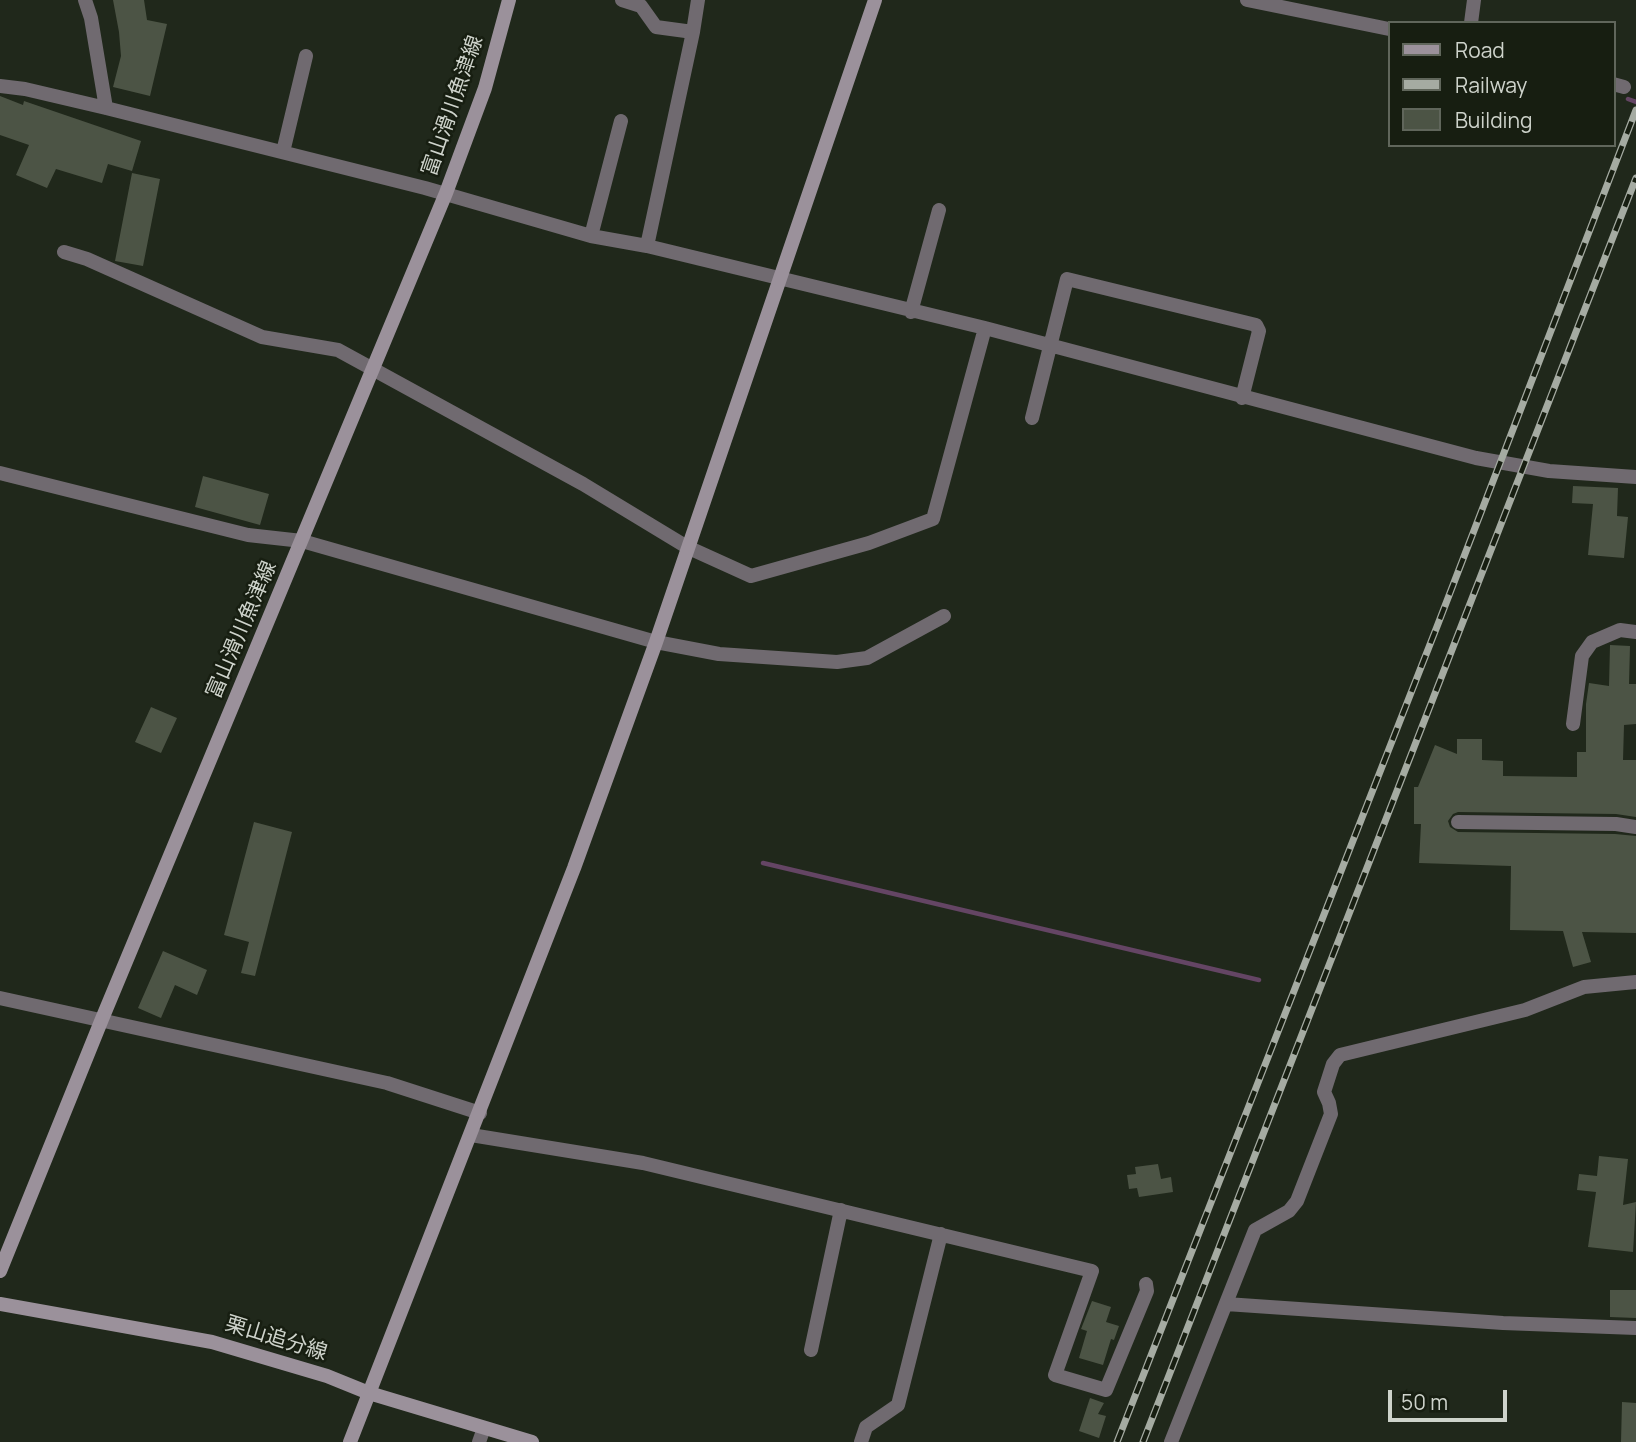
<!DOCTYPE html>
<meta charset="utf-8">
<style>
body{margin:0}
#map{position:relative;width:1636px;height:1442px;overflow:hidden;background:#20281b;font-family:Manrope,sans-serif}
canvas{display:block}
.legend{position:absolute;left:1388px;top:21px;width:228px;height:126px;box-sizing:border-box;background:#171e11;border:2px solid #60665b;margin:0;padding:9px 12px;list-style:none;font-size:21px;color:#ced3cb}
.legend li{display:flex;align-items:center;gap:14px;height:35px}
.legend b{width:35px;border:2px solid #60665b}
.scale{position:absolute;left:1388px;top:1390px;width:119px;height:32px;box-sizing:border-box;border:4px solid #ced3cb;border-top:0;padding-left:9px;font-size:21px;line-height:24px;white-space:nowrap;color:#ced3cb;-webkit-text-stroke:5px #171e11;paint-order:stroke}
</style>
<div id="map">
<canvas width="1636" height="1442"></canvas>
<ul class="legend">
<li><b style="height:9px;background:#9b919b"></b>Road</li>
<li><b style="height:9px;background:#a5aba2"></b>Railway</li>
<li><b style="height:19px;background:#4c5445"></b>Building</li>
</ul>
<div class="scale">50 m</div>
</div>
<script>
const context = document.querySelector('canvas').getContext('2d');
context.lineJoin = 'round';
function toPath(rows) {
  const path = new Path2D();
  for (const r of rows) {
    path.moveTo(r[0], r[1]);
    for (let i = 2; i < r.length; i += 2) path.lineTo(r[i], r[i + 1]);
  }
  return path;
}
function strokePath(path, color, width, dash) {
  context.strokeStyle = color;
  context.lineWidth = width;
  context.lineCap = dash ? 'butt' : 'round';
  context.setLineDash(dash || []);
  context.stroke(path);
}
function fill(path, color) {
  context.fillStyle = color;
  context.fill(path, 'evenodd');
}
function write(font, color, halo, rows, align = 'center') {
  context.font = font + ' Manrope,"Noto Sans JP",sans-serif';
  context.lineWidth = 5;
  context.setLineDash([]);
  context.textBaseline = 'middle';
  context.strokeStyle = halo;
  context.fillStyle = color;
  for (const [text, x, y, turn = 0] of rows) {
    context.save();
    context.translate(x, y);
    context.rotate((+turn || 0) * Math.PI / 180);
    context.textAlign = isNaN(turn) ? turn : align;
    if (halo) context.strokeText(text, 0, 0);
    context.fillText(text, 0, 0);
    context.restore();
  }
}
strokePath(toPath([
 [1628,99,1636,102],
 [763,863,1259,980]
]), '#644564', 4.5);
fill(toPath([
 [113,0,144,0,147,20,167,24,150,96,113,87,121,56,119,32],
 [0,96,23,105,24,101,141,141,132,171,108,164,102,183,56,169,47,188,16,175,29,145,0,135],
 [132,173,160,179,143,266,115,261],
 [203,476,269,494,260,525,195,507],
 [1573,486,1618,488,1617,516,1628,517,1624,558,1588,555,1593,504,1572,503],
 [1610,645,1630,646,1629,684,1636,684,1636,724,1624,725,1623,760,1636,760,1636,817,1616,814,1458,812,1453,814,1448,821,1450,827,1458,832,1615,834,1636,836,1636,933,1582,932,1591,962,1573,967,1563,931,1510,930,1511,866,1419,863,1421,824,1414,824,1414,787,1418,787,1435,745,1457,754,1457,739,1482,739,1482,760,1503,761,1503,776,1577,777,1577,752,1586,752,1586,704,1589,683,1609,686],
 [151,707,177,718,161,753,135,742],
 [254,822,292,832,255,976,241,973,249,942,224,935],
 [163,951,207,970,197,995,175,985,161,1018,138,1008],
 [1599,1156,1628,1159,1623,1205,1636,1202,1633,1252,1588,1247,1596,1192,1577,1190,1579,1174,1597,1176],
 [1158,1164,1161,1179,1171,1177,1173,1192,1139,1197,1137,1188,1129,1189,1127,1175,1136,1174,1135,1167],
 [1610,1290,1636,1290,1636,1318,1610,1317],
 [1092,1301,1111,1307,1106,1322,1119,1326,1114,1340,1111,1339,1103,1365,1079,1358,1087,1331,1081,1329],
 [1090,1398,1104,1403,1098,1414,1106,1416,1099,1438,1079,1431],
 [1622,1402,1636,1403,1636,1442,1621,1442]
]), '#4c5445');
strokePath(toPath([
 [85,0,91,18,106,108],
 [622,0,641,6,656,27,693,32,698,0],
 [1247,0,1389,29],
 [1471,23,1474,0],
 [1613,84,1624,87],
 [0,86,25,89,106,108,425,188,591,236,647,246,985,328,1476,458,1549,471,1636,477],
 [283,152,306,56],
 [591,236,621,121],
 [647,246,693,32],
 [64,252,87,259,262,337,338,350,583,484,687,547,751,576,869,543,933,519,985,328],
 [911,312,939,210],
 [1032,418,1067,279,1256,325,1259,331,1242,398],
 [0,473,248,535,302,541,656,642,719,654,837,662,867,658,944,616],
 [1573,724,1582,656,1592,642,1620,630,1636,632],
 [1458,822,1616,824,1636,827],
 [0,998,387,1083,480,1113],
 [471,1135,643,1163,1092,1271,1055,1375,1106,1390,1147,1291,1146,1284],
 [1226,1304,1503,1323,1636,1328],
 [811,1350,841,1210],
 [479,1442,484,1428],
 [861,1442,866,1427,898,1405,941,1234],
 [1171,1442,1255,1230,1289,1211,1297,1201,1331,1114,1329,1103,1324,1092,1333,1064,1340,1055,1525,1010,1584,987,1636,982]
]), '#706a70', 14);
strokePath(toPath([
 [0,1271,102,1019,446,193,485,88,509,0],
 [0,1304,212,1342,327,1376,369,1393,532,1442],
 [350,1442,574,868,656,642,875,0]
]), '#9b919b', 14);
const rail = toPath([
 [1117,1442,1438,624,1636,110],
 [1143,1442,1636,178]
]);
strokePath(rail, '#a5aba2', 7);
strokePath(rail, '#171e11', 4.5, [13]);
write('21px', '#ced3cb', '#171e11', [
 ["富山滑川魚津線",453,106,-71],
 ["富山滑川魚津線",242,630,-67],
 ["栗山追分線",276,1339,17]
]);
</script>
